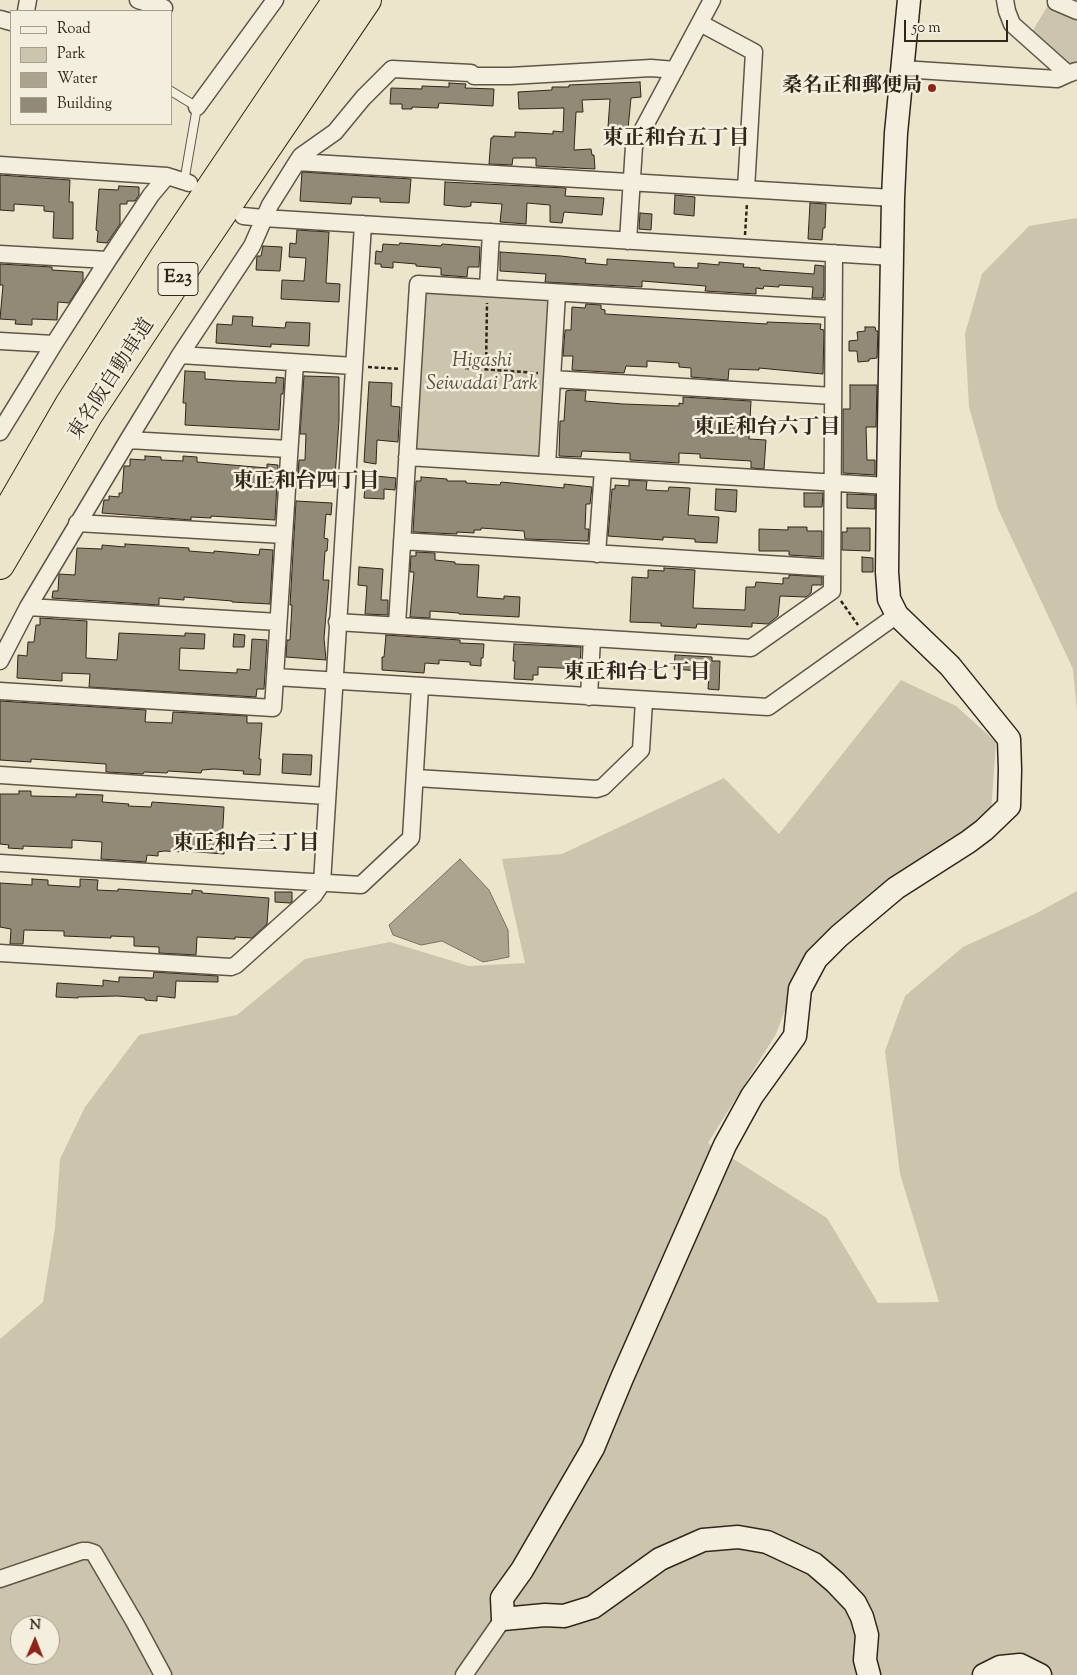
<!DOCTYPE html>
<meta charset="utf-8">
<style>
body{margin:0}
#map{position:relative;width:1077px;height:1675px;overflow:hidden;background:#ece5cb;font-family:"Sorts Mill Goudy",serif}
canvas{display:block}
.legend{position:absolute;left:10px;top:10px;width:162px;height:115px;box-sizing:border-box;background:#f3eedd;border:1px solid #a69e8f;margin:0;padding:6px 9px;list-style:none;font-size:15px;color:#32251b}
.legend li{display:flex;align-items:center;gap:10px;height:25px}
.legend b{width:25px;border:1px solid #a69e8f}
.north{position:absolute;left:10px;top:1615px;width:50px;height:50px;box-sizing:border-box;background:#f3eedd;border:1px solid #a69e8f;border-radius:50%;rotate:1deg;font-size:14px;font-weight:700;line-height:20px;text-align:center;color:#32251b}
.north::after{content:'';display:block;margin:auto;width:18px;height:22px;background:#8f2418;clip-path:polygon(50% 0,100% 100%,50% 72%,0 100%)}
.scale{position:absolute;left:904px;top:20px;width:104px;height:22px;box-sizing:border-box;border:2px solid #32251b;border-top:0;padding-left:6px;font-size:15px;line-height:18px;white-space:nowrap;color:#32251b;-webkit-text-stroke:4px #f3eedd;paint-order:stroke}
</style>
<div id="map">
<canvas width="1077" height="1675"></canvas>
<ul class="legend">
<li><b style="height:6px;background:#f3eedd"></b>Road</li>
<li><b style="height:14px;background:#ccc4ad"></b>Park</li>
<li><b style="height:14px;background:#ada48f"></b>Water</li>
<li><b style="height:14px;background:#938977"></b>Building</li>
</ul>
<div class="north">N</div>
<div class="scale">50 m</div>
</div>
<script>
const context = document.querySelector('canvas').getContext('2d');
context.lineJoin = 'round';
function fill(path, color) {
  context.fillStyle = color;
  context.fill(path, 'evenodd');
}
function toPath(rows) {
  const path = new Path2D();
  for (const r of rows) {
    path.moveTo(r[0], r[1]);
    for (let i = 2; i < r.length; i += 2) path.lineTo(r[i], r[i + 1]);
  }
  return path;
}
function strokePath(path, color, width, dash) {
  context.strokeStyle = color;
  context.lineWidth = width;
  context.lineCap = dash ? 'butt' : 'round';
  context.setLineDash(dash || []);
  context.stroke(path);
}
function write(font, color, halo, rows, align = 'center') {
  context.font = font + ' "Sorts Mill Goudy","Noto Serif JP",serif';
  context.lineWidth = 5;
  context.setLineDash([]);
  context.textBaseline = 'middle';
  context.strokeStyle = halo;
  context.fillStyle = color;
  for (const [text, x, y, turn = 0] of rows) {
    context.save();
    context.translate(x, y);
    context.rotate((+turn || 0) * Math.PI / 180);
    context.textAlign = isNaN(turn) ? turn : align;
    if (halo) context.strokeText(text, 0, 0);
    context.fillText(text, 0, 0);
    context.restore();
  }
}
fill(toPath([
 [1050,2,1077,14,1077,68,1069,70,1030,35],
 [1077,218,1077,711,1073,669,998,509,969,407,965,334,982,274,1029,226],
 [428,289,547,297,551,301,542,456,538,459,417,452,413,448,423,294],
 [901,680,956,706,996,742,991,812,887,884,801,968,776,1034,708,1143,827,1218,878,1303,939,1302,900,1174,885,1051,905,996,963,947,1035,914,1077,891,1077,1675,0,1675,0,1339,43,1302,55,1228,60,1159,85,1107,139,1035,237,1015,305,959,390,942,469,966,525,963,502,859,562,854,724,778,779,834],
 [20,1625,50,1625,50,1655,20,1655]
]), '#ccc4ad');
const water = toPath([
 [460,859,489,890,508,930,509,957,483,962,442,941,421,945,393,935,389,925,460,859]
]);
fill(water, '#ada48f');
strokePath(water, '#7c7161', 1);
const building = toPath([
 [640,82,641,97,631,98,628,129,608,127,610,99,582,100,583,112,576,112,574,150,591,149,592,155,594,155,595,169,536,166,536,158,513,158,512,165,489,164,491,138,493,138,493,136,515,137,515,132,553,134,553,131,563,132,564,108,519,109,518,92,552,90,552,87,569,87,569,85,640,82],
 [449,83,466,84,465,88,494,89,493,106,439,103,438,108,412,107,412,109,402,109,402,104,390,104,391,88,422,89,422,86,449,87,449,83],
 [302,172,411,179,409,203,380,202,380,198,352,197,351,204,300,201,302,172],
 [0,175,70,180,69,202,73,202,73,239,53,238,54,212,44,211,44,206,14,204,14,211,0,210,0,175],
 [445,182,566,188,565,196,604,198,602,215,564,212,562,223,550,222,550,205,527,203,526,224,500,222,502,204,471,202,471,206,465,207,444,205,445,182],
 [119,186,139,187,139,195,135,201,127,201,127,204,120,204,120,224,107,243,97,242,98,231,96,230,99,189,118,190,119,186],
 [675,195,695,197,694,216,674,214,675,195],
 [810,203,826,204,825,228,823,228,822,240,808,239,810,203],
 [640,213,652,214,651,230,639,229,640,213],
 [297,230,329,232,326,283,340,284,339,302,281,299,282,280,304,281,306,258,289,257,290,243,296,244,297,230],
 [400,243,441,246,442,244,480,247,479,267,468,267,467,277,441,275,441,268,416,266,416,264,393,262,393,268,381,267,381,264,375,264,376,251,382,252,383,244,399,245,400,243],
 [263,246,282,247,280,271,256,270,257,256,261,256,263,246],
 [500,252,561,256,586,259,585,263,607,265,607,259,641,261,674,263,674,267,698,268,698,263,719,265,719,262,744,264,743,267,760,268,760,270,814,274,815,265,824,266,824,291,823,298,812,298,813,287,779,285,779,287,764,286,763,289,756,288,756,294,705,291,706,286,642,281,642,287,545,282,546,274,500,271,500,252],
 [0,264,52,267,52,270,83,272,83,281,69,303,58,302,57,320,32,319,32,325,15,324,16,320,0,319,3,285,0,285,0,264],
 [586,304,601,305,601,309,605,310,605,314,767,324,767,322,821,324,820,329,824,330,823,374,759,368,759,370,729,369,728,380,691,377,691,368,679,367,679,363,647,361,647,367,626,366,624,373,572,370,573,356,563,356,565,330,571,330,572,307,585,308,586,304],
 [233,316,253,317,252,326,285,328,286,322,310,323,309,346,271,344,271,347,216,343,217,324,232,325,233,316],
 [865,327,875,327,876,331,878,331,877,358,869,359,869,361,858,362,857,351,849,351,849,341,858,340,857,332,865,331,865,327],
 [185,371,205,372,205,379,235,381,276,383,276,377,284,378,283,394,281,394,279,430,185,425,186,403,183,403,185,371],
 [304,376,339,377,339,420,335,477,298,476,299,460,305,460,306,434,300,434,304,376],
 [369,382,392,383,391,406,400,407,398,442,377,440,376,464,364,462,369,382],
 [850,385,877,385,876,427,866,427,867,460,875,460,875,475,843,473,843,409,850,409,850,385],
 [571,390,586,391,585,401,623,404,679,406,679,403,683,404,683,397,751,401,749,439,766,440,764,469,751,468,751,461,700,458,700,454,679,453,679,463,630,460,630,453,582,451,581,457,559,456,560,421,564,421,566,391,571,390],
 [145,456,161,457,161,460,183,461,183,456,197,457,197,462,267,468,267,464,278,465,275,520,211,516,211,518,191,517,191,520,102,513,104,500,109,500,109,496,119,497,119,493,122,493,124,466,130,466,130,459,145,460,145,456],
 [366,475,396,478,395,490,384,489,384,499,364,498,366,475],
 [421,477,447,479,447,481,466,481,466,483,500,485,501,482,564,488,564,484,592,487,590,504,586,504,585,529,589,529,588,541,525,539,524,531,481,528,481,530,474,530,474,533,457,532,457,534,413,532,416,481,421,481,421,477],
 [629,480,647,481,646,490,668,491,669,487,690,488,688,515,719,517,717,543,695,542,695,539,663,537,663,540,608,536,612,489,615,489,615,485,629,486,629,480],
 [716,489,737,490,736,512,715,510,716,489],
 [804,493,823,493,822,507,804,507,804,493],
 [847,494,875,495,875,509,847,508,847,494],
 [296,501,332,503,331,515,326,514,324,538,328,539,327,551,325,551,323,580,329,580,324,638,326,660,286,657,287,640,290,640,292,605,290,605,296,501],
 [788,527,807,527,807,531,822,531,822,557,789,555,789,551,759,551,759,529,788,530,788,527],
 [847,528,870,528,870,551,842,550,842,532,847,532,847,528],
 [125,544,189,548,189,551,214,553,214,551,259,555,260,549,273,550,270,604,232,602,232,601,184,597,184,600,159,598,159,605,52,598,53,591,58,591,59,574,75,575,77,548,102,549,102,545,125,547,125,544],
 [416,552,435,553,435,560,455,562,455,564,479,565,477,597,504,599,504,596,520,597,519,617,459,614,459,613,430,611,430,618,410,617,414,572,410,572,411,556,416,556,416,552],
 [862,557,873,558,873,572,862,572,862,557],
 [359,567,383,569,381,600,388,600,388,615,365,614,367,586,358,585,359,567],
 [664,568,695,570,693,608,745,610,746,587,755,587,756,582,783,584,783,578,789,578,789,575,822,577,822,585,812,585,811,593,806,597,780,596,778,616,768,624,752,623,752,627,697,624,696,628,661,626,661,623,630,622,632,577,648,578,648,570,664,571,664,568],
 [40,618,87,621,86,658,117,660,119,633,185,636,185,633,205,634,204,649,180,648,179,670,237,673,237,669,250,670,252,639,267,640,264,689,257,689,256,697,89,687,90,674,62,673,62,681,17,678,18,655,27,656,28,642,34,642,36,625,40,625,40,618],
 [234,634,245,635,244,647,233,647,234,634],
 [386,635,460,640,460,643,484,644,483,658,481,658,481,666,470,665,470,662,439,660,439,664,425,663,424,673,382,670,382,657,384,657,386,635],
 [514,644,581,647,580,669,538,667,538,675,533,675,533,680,514,679,515,661,513,661,514,644],
 [675,655,712,657,712,661,720,661,719,690,708,689,709,674,699,673,699,671,674,669,675,655],
 [0,701,146,710,145,722,172,723,173,712,247,716,247,723,262,723,259,759,261,759,260,775,243,774,244,771,214,769,202,770,201,773,168,771,167,773,144,772,143,774,106,772,106,764,31,759,31,762,0,760,0,701],
 [283,754,312,755,311,775,282,773,283,754],
 [19,791,31,791,31,796,76,797,76,794,103,795,102,802,129,804,128,806,151,807,152,802,224,807,222,843,224,843,224,854,185,851,185,852,164,851,158,852,158,856,147,855,146,862,101,859,102,842,72,840,72,848,23,846,23,849,8,848,9,845,0,844,0,794,19,794,19,791],
 [32,879,48,880,48,885,80,887,80,879,98,880,97,890,118,891,118,889,192,894,192,890,202,891,202,893,269,898,267,924,252,938,235,937,235,939,197,937,196,955,159,953,159,947,134,946,134,937,111,936,111,938,64,936,64,931,24,930,23,944,10,944,11,929,0,927,0,883,32,885,32,879],
 [275,892,292,892,292,902,290,903,275,902,275,892],
 [154,972,218,976,218,982,176,981,175,998,157,996,157,1001,145,1000,145,998,117,996,78,997,78,998,56,997,57,983,103,986,103,980,119,982,119,977,153,978,154,972]
]);
fill(building, '#938977');
strokePath(building, '#32251b', 1);
const lane = toPath([
 [171,91,197,107,184,182]
]);
const street = toPath([
 [138,0,164,8],
 [1005,0,1007,11,1012,24,1068,74,1076,71],
 [1056,0,1056,2,1077,11],
 [26,11,28,0],
 [0,19,11,22],
 [700,23,754,52,746,189],
 [902,69,1057,79,1068,74],
 [197,107,275,0],
 [297,162,893,198],
 [0,165,167,176,189,183],
 [243,216,263,218,893,257],
 [628,241,634,146,712,0],
 [0,254,108,260],
 [488,287,491,232],
 [0,341,54,344],
 [180,355,354,366],
 [552,379,833,396],
 [0,432,54,344,108,260,151,195,167,176],
 [128,440,289,449],
 [407,457,888,486],
 [547,465,557,293],
 [77,523,284,535],
 [402,541,832,568],
 [597,554,603,469],
 [28,607,278,622],
 [337,622,751,648,832,591,834,253],
 [397,625,418,284,833,309],
 [0,661,28,607,128,440,180,355,252,246,270,205,297,162,301,156,335,132,363,98,392,69,471,73,474,76,510,76,651,68,675,70],
 [275,677,768,707,897,615],
 [0,691,273,708,295,363],
 [589,697,592,638],
 [0,775,327,796],
 [416,778,597,789,603,787,641,750,644,701],
 [0,863,361,885,411,838,420,687],
 [0,953,231,967,236,965,314,895,322,883,363,224],
 [0,1579,82,1551,88,1551,94,1553,135,1623,163,1675],
 [464,1675,503,1619]
]);
const secondary = toPath([
 [869,1675,865,1660,867,1635,862,1617,855,1603,835,1582,814,1564,767,1542,738,1537,703,1540,660,1559,593,1607,564,1616,545,1615,503,1619,502,1598,522,1570,593,1448,622,1378,725,1145,752,1096,795,1036,800,989,816,959,839,936,896,888,968,842,984,830,1009,806,1010,770,1009,739,950,666,897,615,889,599,887,572,888,486,893,198,896,133,909,0],
 [984,1675,1000,1667,1020,1665,1040,1675]
]);
const highway = toPath([
 [0,524,70,403,164,257,337,0],
 [0,565,89,414,184,270,367,0]
]);
strokePath(lane, '#605547', 10);
strokePath(street, '#605547', 19);
strokePath(secondary, '#32251b', 25);
strokePath(highway, '#32251b', 30);
strokePath(toPath([
 [745,235,747,203],
 [368,367,400,369],
 [465,368,538,373],
 [486,369,487,303],
 [841,601,858,625]
]), '#32251b', 2.5, [4, 2.5]);
strokePath(lane, '#f3eedd', 8);
strokePath(street, '#f3eedd', 16);
strokePath(secondary, '#f3eedd', 22);
strokePath(highway, '#ece5cb', 28);
for (const [x, y, r, color] of [
 [932,88,5,"#8f2418"]
]) {
  const dot = new Path2D();
  dot.arc(x, y, r, 0, 2 * Math.PI);
  context.fillStyle = color;
  context.fill(dot);
  strokePath(dot, '#f3eedd', 2);
}
for (const [x, y, w] of [
 [178,279,40]
]) {
  const box = new Path2D();
  box.roundRect(x - w / 2, y - 16.5, w, 33, 4);
  context.fillStyle = '#f3eedd';
  context.fill(box);
  strokePath(box, '#32251b', 1);
}
write('bold 19px', '#32251b', null, [
 ["E23",178,279]
]);
write('bold 20px', '#32251b', '#f3eedd', [
 ["桑名正和郵便局",922,88]
], 'right');
write('italic 20px', '#584d40', '#f3eedd', [
 ["Higashi",482,363],
 ["Seiwadai Park",482,386]
]);
write('20px', '#32251b', '#f3eedd', [
 ["東名阪自動車道",113,380,-57]
]);
write('bold 21px', '#32251b', '#f3eedd', [
 ["東正和台五丁目",676,140],
 ["東正和台六丁目",767,429],
 ["東正和台四丁目",306,483],
 ["東正和台七丁目",637,674],
 ["東正和台三丁目",246,845]
]);
</script>
